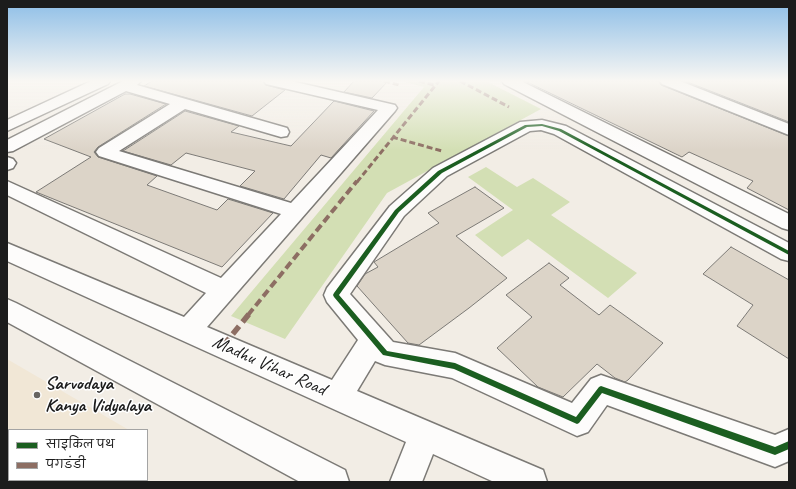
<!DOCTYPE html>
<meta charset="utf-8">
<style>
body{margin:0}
#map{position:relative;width:796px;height:489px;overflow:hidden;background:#f2ede5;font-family:Caveat,"Playpen Sans Deva",sans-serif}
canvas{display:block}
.frame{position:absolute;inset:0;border:8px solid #1c1c1c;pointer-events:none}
.legend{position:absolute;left:8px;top:429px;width:140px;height:52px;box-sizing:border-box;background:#fff;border:1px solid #a4a4a4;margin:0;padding:5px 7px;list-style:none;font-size:12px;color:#1c1c1c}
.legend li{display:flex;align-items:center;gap:8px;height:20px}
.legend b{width:20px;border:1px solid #a4a4a4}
</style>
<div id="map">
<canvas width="796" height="489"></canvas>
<div class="frame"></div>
<ul class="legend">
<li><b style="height:5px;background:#1b5e20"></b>साइकिल पथ</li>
<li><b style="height:5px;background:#8d6e63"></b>पगडंडी</li>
</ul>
</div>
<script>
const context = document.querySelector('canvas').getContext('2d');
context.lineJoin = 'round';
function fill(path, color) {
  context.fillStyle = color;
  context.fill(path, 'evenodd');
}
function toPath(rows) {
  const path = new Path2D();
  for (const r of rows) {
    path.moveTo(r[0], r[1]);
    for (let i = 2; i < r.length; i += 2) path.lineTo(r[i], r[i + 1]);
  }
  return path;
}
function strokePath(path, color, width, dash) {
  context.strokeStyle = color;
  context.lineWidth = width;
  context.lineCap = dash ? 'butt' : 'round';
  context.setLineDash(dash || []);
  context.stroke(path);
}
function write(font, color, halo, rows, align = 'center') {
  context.font = font + ' Caveat,sans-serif';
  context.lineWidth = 3;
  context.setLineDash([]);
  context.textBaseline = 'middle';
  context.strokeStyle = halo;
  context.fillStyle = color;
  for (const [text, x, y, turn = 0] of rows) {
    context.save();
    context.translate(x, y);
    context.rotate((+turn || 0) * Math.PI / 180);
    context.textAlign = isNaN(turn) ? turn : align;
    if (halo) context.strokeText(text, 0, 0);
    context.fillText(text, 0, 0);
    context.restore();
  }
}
fill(toPath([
 [7,359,129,430,9,430,9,480,123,480,122,482,7,482]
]), '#f1e7d6');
fill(toPath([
 [401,81,486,81,541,109,387,193,285,339,231,316,424,87],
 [486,167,517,187,533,178,570,202,551,215,637,273,608,298,528,239,502,257,475,235,513,210,468,177]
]), '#d3dfb4');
const building = toPath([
 [152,81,263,81,266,85,285,90,252,116,144,86,152,81],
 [354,81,388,81,372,98,344,92,354,81],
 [525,81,659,81,661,85,789,136,789,210,747,188,753,181,689,152,682,157,525,81],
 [685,81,789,81,789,122,685,81],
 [125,94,130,94,166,104,98,147,94,152,98,157,157,176,147,185,217,210,228,199,273,213,222,267,36,192,91,157,44,139,125,94],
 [334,101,374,111,331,158,321,155,284,199,240,186,255,171,186,153,171,165,123,151,185,111,239,126,231,132,291,146,334,101],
 [475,187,504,208,456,236,507,278,469,308,419,345,408,343,357,286,365,274,378,267,374,262,439,223,428,213,475,187],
 [731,247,789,280,789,359,737,326,753,305,703,274,731,247],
 [549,263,569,278,560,285,599,315,610,305,663,343,628,380,625,382,615,378,597,364,563,397,538,387,497,348,532,317,506,295,549,263]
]);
fill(building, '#dcd4c8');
strokePath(building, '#7c7a76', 1);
const minor = toPath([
 [91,81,110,81,108,84,7,131,7,120,91,81],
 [123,81,141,81,137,85,287,128,289,132,287,136,281,137,185,109,119,151,291,203,378,110,266,84,264,81,291,81,395,105,397,108,395,111,207,327,332,380,358,340,327,302,324,295,327,288,390,206,433,168,520,122,542,120,566,126,789,243,789,261,781,259,554,134,541,130,530,131,447,176,404,216,350,294,393,342,455,353,572,403,591,379,601,375,775,435,789,429,789,461,775,467,607,405,588,432,577,436,452,378,385,365,375,361,357,391,543,470,547,482,494,482,433,454,422,482,390,482,406,442,7,261,7,243,184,317,206,293,7,195,7,181,221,278,281,214,99,156,96,152,99,148,170,104,126,91,13,151,7,152,7,140,123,81],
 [502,81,521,81,789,214,789,230,782,228,504,84,502,81],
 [660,81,680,81,789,124,789,135,662,84,660,81],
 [7,157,13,159,16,163,13,168,7,170,7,157],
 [7,299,16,303,345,470,349,482,300,482,7,322,7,299]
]);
strokePath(minor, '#7c7a76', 3);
fill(minor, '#fdfcfb');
strokePath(toPath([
 [384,81,399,85],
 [419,81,434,85],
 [460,81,509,107],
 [392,137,442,151],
 [357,182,439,81]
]), '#8d6e63', 3, [6, 3]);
strokePath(toPath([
 [248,315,357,181]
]), '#8d6e63', 4, [8, 4]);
strokePath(toPath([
 [223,346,249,314]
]), '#8d6e63', 5.5, [10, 5.5]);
fill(toPath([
 [542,124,561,129,789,251,789,255,559,131,542,126,527,127,442,173,399,212,339,295,387,351,455,363,576,417,599,387,601,386,775,447,789,441,789,449,775,455,602,393,579,423,577,424,454,369,383,355,334,297,333,295,334,293,395,210,438,171,525,125,542,124]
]), '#1b5e20');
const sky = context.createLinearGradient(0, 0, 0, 150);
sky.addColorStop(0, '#8dbee7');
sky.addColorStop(0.54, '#f9f7f3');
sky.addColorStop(1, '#f9f7f300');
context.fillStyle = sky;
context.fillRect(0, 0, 796, 150);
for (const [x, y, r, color] of [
 [37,395,4,"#676562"]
]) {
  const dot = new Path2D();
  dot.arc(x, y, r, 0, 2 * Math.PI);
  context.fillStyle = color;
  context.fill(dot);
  strokePath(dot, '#fff', 1.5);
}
write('19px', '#1c1c1c', '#fff', [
 ["Madhu Vihar Road",269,366,24]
]);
write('bold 19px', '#1c1c1c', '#fff', [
 ["Sarvodaya",45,384],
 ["Kanya Vidyalaya",45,406]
], 'left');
</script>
